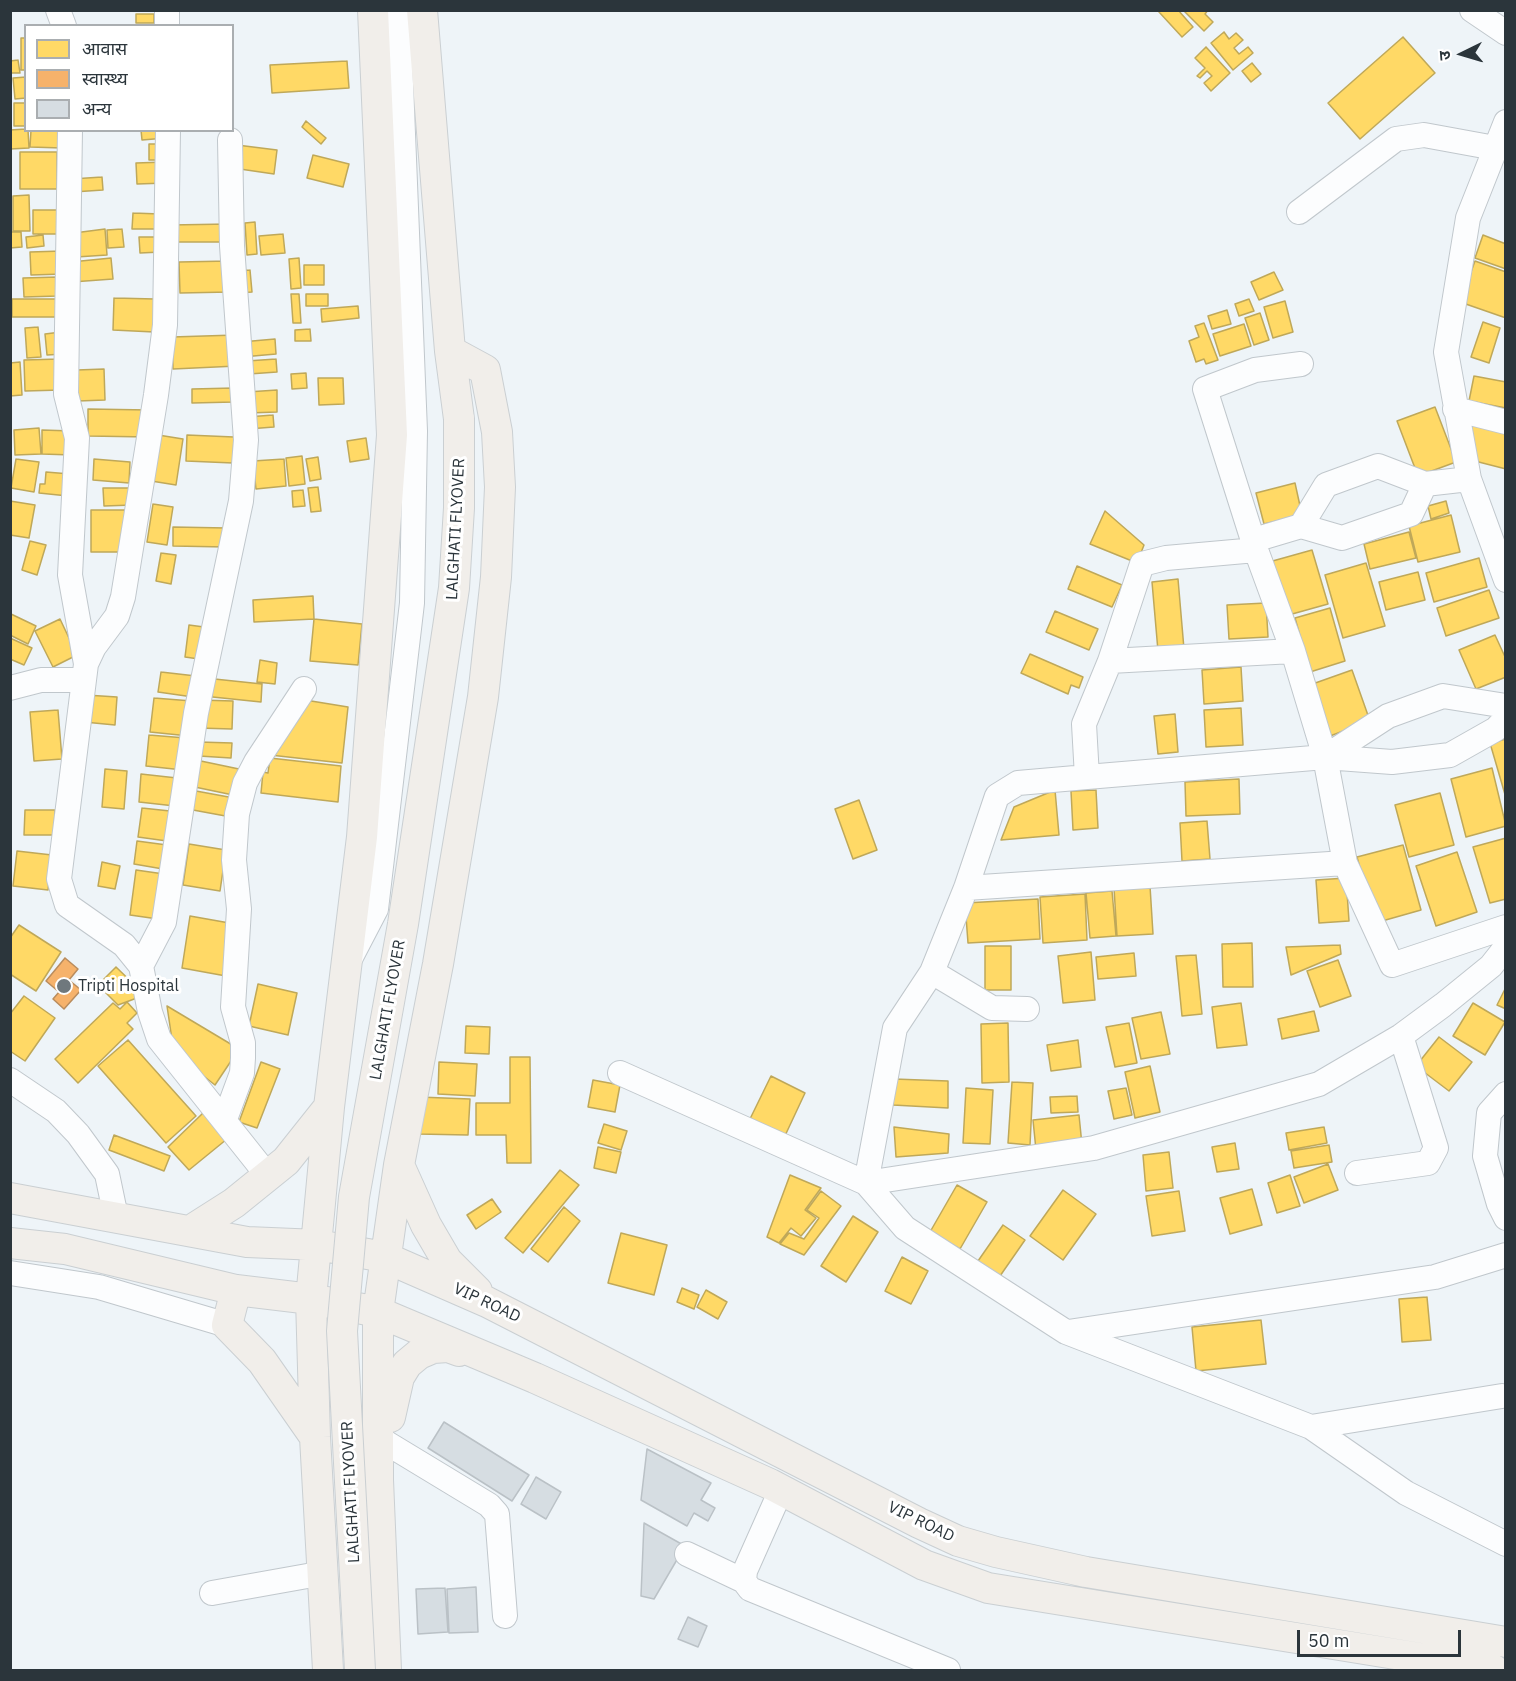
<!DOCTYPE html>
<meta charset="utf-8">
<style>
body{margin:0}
#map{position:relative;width:1516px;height:1681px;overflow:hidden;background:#eef4f8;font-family:"IBM Plex Sans","Noto Sans Devanagari",sans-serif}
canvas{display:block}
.frame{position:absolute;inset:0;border:12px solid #2b353b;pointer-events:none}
.legend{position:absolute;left:24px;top:24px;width:210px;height:108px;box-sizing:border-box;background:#fff;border:2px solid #aaaeb1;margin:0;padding:8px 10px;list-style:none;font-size:18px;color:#2b353b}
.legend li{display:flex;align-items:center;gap:12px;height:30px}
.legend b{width:30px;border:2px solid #aaaeb1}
.north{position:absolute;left:1432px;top:24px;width:60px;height:60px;-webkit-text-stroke:4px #fff;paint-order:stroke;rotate:265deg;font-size:16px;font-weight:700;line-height:24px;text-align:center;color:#2b353b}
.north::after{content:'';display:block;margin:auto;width:21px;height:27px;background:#2b353b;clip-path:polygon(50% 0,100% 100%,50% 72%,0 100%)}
.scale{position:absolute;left:1297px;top:1630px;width:164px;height:27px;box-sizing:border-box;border:3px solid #2b353b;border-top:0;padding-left:8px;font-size:18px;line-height:21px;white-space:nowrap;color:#2b353b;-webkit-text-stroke:4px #fff;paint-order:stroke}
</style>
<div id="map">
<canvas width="1516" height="1681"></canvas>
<div class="frame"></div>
<ul class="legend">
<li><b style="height:16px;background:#ffd966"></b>आवास</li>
<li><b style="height:16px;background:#f6b26b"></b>स्वास्थ्य</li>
<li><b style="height:16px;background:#d6dde2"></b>अन्य</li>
</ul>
<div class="north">उ</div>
<div class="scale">50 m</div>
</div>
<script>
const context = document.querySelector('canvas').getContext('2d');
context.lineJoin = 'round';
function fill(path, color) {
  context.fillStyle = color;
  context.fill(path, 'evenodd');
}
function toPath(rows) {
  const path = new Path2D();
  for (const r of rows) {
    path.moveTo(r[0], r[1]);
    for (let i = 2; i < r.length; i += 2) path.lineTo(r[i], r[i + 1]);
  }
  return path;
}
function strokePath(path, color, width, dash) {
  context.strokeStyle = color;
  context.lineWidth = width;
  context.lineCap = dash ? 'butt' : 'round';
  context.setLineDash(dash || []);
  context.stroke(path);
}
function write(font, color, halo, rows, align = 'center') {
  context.font = font + ' "IBM Plex Sans",sans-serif';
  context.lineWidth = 6;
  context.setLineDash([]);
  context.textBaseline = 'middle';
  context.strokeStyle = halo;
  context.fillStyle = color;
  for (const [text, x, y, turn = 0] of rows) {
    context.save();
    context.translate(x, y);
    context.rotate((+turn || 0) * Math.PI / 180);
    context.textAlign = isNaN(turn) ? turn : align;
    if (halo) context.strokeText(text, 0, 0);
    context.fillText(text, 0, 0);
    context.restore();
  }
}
const homes = toPath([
 [1161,10,1178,10,1193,27,1182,37,1159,12,1161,10],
 [1183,10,1208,10,1205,14,1213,22,1204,31,1183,10],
 [136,14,154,14,154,23,136,23,136,14],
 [1224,32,1229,39,1236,33,1243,40,1234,48,1239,54,1248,47,1253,53,1233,70,1211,43,1224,32],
 [1403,37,1435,73,1360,139,1328,103,1403,37],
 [21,38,26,38,26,70,21,70,21,38],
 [1206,47,1230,73,1211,91,1204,83,1212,76,1207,71,1200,78,1197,76,1205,68,1195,58,1206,47],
 [18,60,20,73,10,73,10,61,18,60],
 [347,61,349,88,272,93,270,65,347,61],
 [1252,63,1261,74,1251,82,1242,71,1252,63],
 [26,77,26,98,15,99,13,78,26,77],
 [14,103,26,103,26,126,14,126,14,103],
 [306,121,326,138,321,144,302,127,306,121],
 [26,129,28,130,29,148,10,149,10,130,26,129],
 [31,130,62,131,62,148,30,147,31,130],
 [141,130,165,130,166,138,142,140,141,130],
 [149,144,164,144,164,160,149,160,149,144],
 [237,145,277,150,274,174,233,168,237,145],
 [20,152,57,152,57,189,20,189,20,152],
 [313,155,349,164,343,187,307,178,313,155],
 [165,162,166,183,137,184,136,163,165,162],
 [102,177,103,190,73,192,72,179,102,177],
 [29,195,30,231,13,231,13,196,29,195],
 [33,210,57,210,57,234,33,234,33,210],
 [133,213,160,214,159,229,132,229,133,213],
 [255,222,257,254,247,255,245,223,255,222],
 [229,224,229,242,170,242,170,225,229,224],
 [105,229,107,255,76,257,74,233,105,229],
 [122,229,124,247,108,248,107,230,122,229],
 [10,232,21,232,22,247,10,248,10,232],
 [283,234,285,253,261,255,259,236,283,234],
 [43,235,44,246,27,248,26,237,43,235],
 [1483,235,1506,244,1506,269,1475,258,1483,235],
 [139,237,161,237,161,252,140,253,139,237],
 [62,251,63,274,31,275,30,252,62,251],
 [111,258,113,279,72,282,71,262,111,258],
 [299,258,301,288,291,289,289,259,299,258],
 [229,261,230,292,180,293,179,262,229,261],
 [1475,261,1506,272,1506,318,1460,302,1475,261],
 [304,265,324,265,324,285,304,285,304,265],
 [250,270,252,292,238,293,236,271,250,270],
 [1274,272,1283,290,1259,300,1251,282,1274,272],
 [58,277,58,296,24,297,23,278,58,277],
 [291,294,299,294,301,323,293,323,291,294],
 [306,294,328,294,328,306,306,306,306,294],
 [114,298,155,299,154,332,113,330,114,298],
 [12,299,61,299,60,317,12,317,12,299],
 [1249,299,1254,311,1239,316,1235,304,1249,299],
 [1285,301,1293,332,1273,338,1264,307,1285,301],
 [358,306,359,318,322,322,321,309,358,306],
 [1227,310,1231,324,1212,329,1208,316,1227,310],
 [1260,313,1269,340,1254,345,1245,318,1260,313],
 [1483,322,1500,328,1489,363,1471,357,1483,322],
 [1204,323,1218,360,1206,364,1204,359,1196,362,1189,341,1199,337,1195,326,1204,323],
 [1244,324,1251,346,1220,356,1213,334,1244,324],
 [38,327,41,357,27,358,25,328,38,327],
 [310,329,311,341,295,341,295,330,310,329],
 [61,332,63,354,47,355,45,334,61,332],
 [236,335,237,366,173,369,172,337,236,335],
 [275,339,276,354,242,357,241,342,275,339],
 [60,359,61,390,25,391,24,360,60,359],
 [276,359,277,372,249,374,247,361,276,359],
 [20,362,22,395,10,396,10,363,20,362],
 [104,369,105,400,78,401,77,370,104,369],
 [306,373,307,388,292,389,291,374,306,373],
 [1474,376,1506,382,1506,408,1469,401,1474,376],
 [318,378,343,378,344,404,319,405,318,378],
 [234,388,234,402,192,403,192,389,234,388],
 [277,390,277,412,248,413,247,392,277,390],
 [1435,407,1456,462,1418,476,1397,421,1435,407],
 [88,409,149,410,149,437,88,436,88,409],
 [273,415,274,427,248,429,247,417,273,415],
 [1464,422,1506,433,1506,469,1467,459,1464,422],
 [39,428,41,454,15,455,14,430,39,428],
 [42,430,72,431,72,455,42,454,42,430],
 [152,434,183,439,176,485,145,480,152,434],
 [187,435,234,437,233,463,186,461,187,435],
 [366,438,369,459,350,462,347,441,366,438],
 [302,456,305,484,289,486,286,458,302,456],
 [318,457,321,479,310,481,306,459,318,457],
 [16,459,39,462,34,492,11,488,16,459],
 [94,459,130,462,129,483,93,480,94,459],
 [284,459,286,486,256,489,253,461,284,459],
 [46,472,70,474,68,496,39,493,40,484,45,484,46,472],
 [1295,483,1302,515,1264,524,1256,493,1295,483],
 [318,487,321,511,311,512,308,488,318,487],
 [103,488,133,488,133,505,104,506,103,488],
 [303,490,305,506,293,507,292,491,303,490],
 [10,501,35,505,29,538,10,535,10,501],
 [1446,501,1449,513,1431,519,1428,506,1446,501],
 [153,504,173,507,167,545,147,542,153,504],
 [91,510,130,510,130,552,91,552,91,510],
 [1105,511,1144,545,1137,563,1090,544,1105,511],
 [1451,515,1460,552,1418,562,1409,526,1451,515],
 [173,527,227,528,226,547,173,546,173,527],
 [1409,532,1416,558,1370,569,1364,544,1409,532],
 [30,541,46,545,37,575,22,570,30,541],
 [1312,550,1328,604,1285,616,1269,562,1312,550],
 [161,553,176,555,171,584,156,581,161,553],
 [1479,558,1487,587,1434,602,1426,573,1479,558],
 [1366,563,1385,626,1343,638,1325,575,1366,563],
 [1077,566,1122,585,1112,607,1068,589,1077,566],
 [1418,572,1425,600,1386,610,1379,582,1418,572],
 [1178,579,1184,649,1158,651,1152,582,1178,579],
 [1489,590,1499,618,1446,636,1437,608,1489,590],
 [313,596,314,619,254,622,253,600,313,596],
 [1266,603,1268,637,1229,639,1227,605,1266,603],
 [1330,608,1345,661,1310,672,1295,618,1330,608],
 [1055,611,1098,629,1089,650,1046,632,1055,611],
 [11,614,36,626,28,644,10,635,11,614],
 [60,619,77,655,53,667,35,631,60,619],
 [314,619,362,624,358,665,310,661,314,619],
 [189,625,204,627,199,659,185,657,189,625],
 [1495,635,1506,659,1506,677,1476,689,1459,650,1495,635],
 [10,638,32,648,24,665,10,659,10,638],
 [1030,654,1083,677,1079,688,1071,685,1068,694,1021,673,1030,654],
 [260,660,277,663,275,684,257,682,260,660],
 [1241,667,1243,701,1204,704,1202,670,1241,667],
 [1352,670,1370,721,1322,739,1304,687,1352,670],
 [161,672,196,676,193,697,158,692,161,672],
 [205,678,262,684,261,702,203,696,205,678],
 [86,695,117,697,115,725,84,722,86,695],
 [154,698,192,701,189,736,150,732,154,698],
 [199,700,233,701,232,729,198,728,199,700],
 [305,700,348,707,342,763,270,755,305,700],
 [1241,708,1243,745,1206,747,1204,710,1241,708],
 [58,710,62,759,34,761,30,712,58,710],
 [1175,714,1178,752,1158,754,1154,716,1175,714],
 [149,735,186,738,183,770,146,766,149,735],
 [1506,739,1506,798,1490,743,1506,739],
 [199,742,232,743,231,758,199,756,199,742],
 [270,758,341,766,338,802,261,793,263,772,268,773,270,758],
 [196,760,239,769,233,795,190,786,196,760],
 [1492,768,1506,826,1466,837,1451,779,1492,768],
 [105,769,127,771,124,809,102,807,105,769],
 [141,774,177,778,175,806,139,802,141,774],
 [1239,779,1240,814,1186,816,1185,782,1239,779],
 [1055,790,1059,835,1001,840,1014,807,1055,790],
 [1096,790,1098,828,1073,830,1071,791,1096,790],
 [196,791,234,798,231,817,193,810,196,791],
 [1440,793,1454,845,1409,857,1395,805,1440,793],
 [859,800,877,850,853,859,835,809,859,800],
 [142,808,170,811,167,841,138,837,142,808],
 [25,810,55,810,54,835,24,835,25,810],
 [1207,821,1210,859,1182,861,1180,823,1207,821],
 [1506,838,1506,899,1490,903,1473,847,1506,838],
 [137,841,167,845,163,869,134,864,137,841],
 [189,844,226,850,220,891,183,885,189,844],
 [1403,845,1421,910,1375,923,1357,857,1403,845],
 [17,851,52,855,48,890,13,886,17,851],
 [1457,852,1477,912,1436,926,1416,866,1457,852],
 [102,862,120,866,115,889,98,886,102,862],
 [136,870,164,874,158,919,130,915,136,870],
 [1346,878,1349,921,1319,923,1316,880,1346,878],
 [1150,886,1153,934,1117,936,1114,888,1150,886],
 [1112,891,1116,936,1090,938,1086,893,1112,891],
 [1085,894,1087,940,1043,943,1040,897,1085,894],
 [1038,899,1040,939,968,943,965,903,1038,899],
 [190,916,235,924,226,976,182,968,190,916],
 [19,925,61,952,36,991,10,974,10,938,19,925],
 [1252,943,1253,987,1223,987,1222,944,1252,943],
 [1340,945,1341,954,1291,975,1286,947,1340,945],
 [985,946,1011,946,1011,990,985,990,985,946],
 [1091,952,1095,1000,1063,1003,1058,956,1091,952],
 [1134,953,1136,976,1098,979,1096,957,1134,953],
 [1196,955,1202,1014,1182,1016,1176,956,1196,955],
 [1338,960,1351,996,1320,1007,1307,971,1338,960],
 [116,967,145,995,118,1005,98,985,116,967],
 [258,984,297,993,288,1035,249,1026,258,984],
 [1506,987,1506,1009,1497,1005,1506,987],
 [24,996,55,1018,25,1061,10,1051,10,1014,24,996],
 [127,1002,137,1013,127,1023,133,1029,78,1083,55,1059,113,1003,120,1009,127,1002],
 [1241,1003,1247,1045,1217,1048,1212,1007,1241,1003],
 [1473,1003,1505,1022,1485,1055,1453,1036,1473,1003],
 [167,1006,239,1049,215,1085,174,1053,167,1006],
 [1314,1011,1319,1031,1282,1039,1278,1019,1314,1011],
 [1161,1012,1170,1054,1141,1059,1132,1018,1161,1012],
 [1008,1023,1009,1082,982,1083,981,1024,1008,1023],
 [1129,1023,1137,1063,1115,1067,1106,1027,1129,1023],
 [466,1026,490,1027,489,1054,465,1053,466,1026],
 [1439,1037,1472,1062,1449,1091,1416,1066,1439,1037],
 [128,1040,196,1116,166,1143,98,1066,128,1040],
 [1078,1040,1081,1067,1051,1071,1047,1045,1078,1040],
 [510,1057,530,1057,531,1163,507,1163,506,1135,476,1135,476,1103,510,1103,510,1057],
 [261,1062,280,1069,257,1128,239,1122,261,1062],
 [439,1062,477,1064,475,1096,438,1094,439,1062],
 [1150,1066,1160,1112,1135,1118,1125,1072,1150,1066],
 [771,1076,805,1093,783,1140,748,1123,771,1076],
 [894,1079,948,1081,948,1108,893,1105,894,1079],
 [593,1080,620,1085,615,1112,588,1107,593,1080],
 [1012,1082,1033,1083,1030,1145,1008,1143,1012,1082],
 [966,1088,993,1090,990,1144,963,1143,966,1088],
 [1126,1088,1132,1115,1114,1119,1108,1091,1126,1088],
 [1077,1096,1078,1112,1051,1113,1050,1097,1077,1096],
 [419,1097,470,1099,468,1135,418,1134,419,1097],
 [203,1113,227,1139,189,1170,168,1147,203,1113],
 [1079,1115,1082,1145,1036,1150,1033,1120,1079,1115],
 [604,1124,627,1131,621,1150,598,1143,604,1124],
 [894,1127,949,1134,948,1153,896,1157,894,1127],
 [1324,1127,1327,1143,1289,1150,1286,1133,1324,1127],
 [114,1135,170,1156,164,1171,109,1150,114,1135],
 [1235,1143,1239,1169,1217,1172,1212,1147,1235,1143],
 [1329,1145,1332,1162,1294,1168,1291,1151,1329,1145],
 [598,1147,621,1152,616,1173,594,1168,598,1147],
 [1169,1152,1173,1188,1146,1191,1143,1155,1169,1152],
 [1328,1164,1338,1190,1304,1203,1294,1177,1328,1164],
 [560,1170,579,1185,523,1253,505,1238,560,1170],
 [790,1175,821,1188,805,1210,816,1218,801,1236,791,1228,779,1243,767,1237,790,1175],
 [1290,1175,1300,1206,1277,1213,1268,1183,1290,1175],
 [957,1185,987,1202,960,1249,930,1232,957,1185],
 [1252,1189,1262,1225,1230,1234,1220,1198,1252,1189],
 [1063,1190,1096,1214,1063,1260,1030,1236,1063,1190],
 [821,1191,841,1206,804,1255,780,1244,789,1233,804,1239,819,1218,807,1210,821,1191],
 [1179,1191,1185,1231,1152,1236,1146,1196,1179,1191],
 [492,1199,501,1212,476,1229,467,1215,492,1199],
 [564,1207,580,1221,548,1262,531,1249,564,1207],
 [853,1216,878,1232,846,1282,821,1266,853,1216],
 [1003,1225,1025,1240,1000,1276,978,1261,1003,1225],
 [621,1233,667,1245,654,1295,608,1283,621,1233],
 [902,1257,928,1271,911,1304,885,1291,902,1257],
 [682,1288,699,1295,694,1309,677,1302,682,1288],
 [706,1290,727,1302,718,1319,697,1307,706,1290],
 [1427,1297,1431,1340,1402,1342,1399,1299,1427,1297],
 [1261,1320,1266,1364,1196,1371,1192,1327,1261,1320]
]);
fill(homes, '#ffd966');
strokePath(homes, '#bfa859', 1.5);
const health = toPath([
 [65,958,78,969,69,980,81,990,64,1009,53,999,59,992,46,981,65,958]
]);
fill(health, '#f6b26b');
strokePath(health, '#b98c5d', 1.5);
const building = toPath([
 [444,1422,529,1475,512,1501,428,1448,444,1422],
 [647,1449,711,1483,701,1500,715,1508,708,1521,694,1513,687,1526,641,1500,647,1449],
 [536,1477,561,1492,546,1519,521,1504,536,1477],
 [644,1523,685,1546,654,1599,641,1596,644,1523],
 [476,1587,478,1632,449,1633,447,1589,476,1587],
 [445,1588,448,1632,418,1634,416,1589,445,1588],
 [688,1617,707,1626,698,1647,678,1639,688,1617]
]);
fill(building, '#d6dde2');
strokePath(building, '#bac1c6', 1.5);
const minor = toPath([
 [58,10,64,26],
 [167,10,167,26],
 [1472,10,1506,33],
 [1506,122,1468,218,1446,352,1469,479,1506,580],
 [70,130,66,394,77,438,70,575,86,664],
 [168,130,165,325,156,395,123,597,117,616,94,647,86,664,59,879,67,905,124,945,141,966,150,1012,159,1039,268,1176],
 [1299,212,1396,139,1424,135,1495,148],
 [1301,364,1255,370,1205,389,1256,550,1293,651,1325,757,1345,863,1392,965,1506,927],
 [1455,409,1506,422],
 [1301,526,1326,485,1378,466,1425,484],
 [1254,540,1301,526,1342,538,1411,514,1425,484,1469,479],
 [1110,661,1293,651],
 [10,688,41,680,84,680],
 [1506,718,1496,729,1450,755,1392,762,1325,757,1087,777,1018,783,997,796,966,888,932,972,895,1028,866,1183,1094,1148,1319,1084,1401,1036,1443,1005,1491,966,1506,947],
 [1325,757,1388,716,1443,696,1506,706],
 [1087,777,1084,724,1110,661,1142,564,1166,558,1256,550],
 [966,888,1345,863],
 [351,957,376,909,412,603,415,431,398,10],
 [141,966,164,922,196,713,241,501,246,440,232,246,230,140],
 [932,972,992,1008,1027,1009],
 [620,1073,866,1183,905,1228,1066,1332,1311,1427,1406,1493,1506,1544],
 [10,1080,56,1111,78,1134,107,1174,116,1217],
 [1506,1094,1489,1113,1485,1156,1499,1204,1506,1218],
 [225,1119,242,1073,243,1058,243,1043,233,1007,239,909,234,860,237,814,245,783,256,762,304,689],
 [1357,1173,1428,1163,1436,1148,1401,1036],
 [10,1273,99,1287,227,1325],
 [1068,1332,1435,1277,1506,1255],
 [1311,1427,1502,1396],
 [385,1442,489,1505,497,1514,505,1616],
 [781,1490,745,1571,744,1581,750,1589,948,1670],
 [687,1554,744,1581],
 [212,1593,324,1573]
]);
const major = toPath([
 [422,10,450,351,459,419],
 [399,1165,426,1225,447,1261,477,1291],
 [10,1198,247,1242,318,1245,384,1257,487,1302,919,1523,958,1541,996,1552,1086,1572,1506,1642],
 [190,1231,234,1203,286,1161,329,1107],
 [10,1243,65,1249,236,1290,311,1299,378,1312,535,1378,770,1484,924,1565,988,1588,1494,1670],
 [236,1290,227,1325,262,1361,315,1437],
 [390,1417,399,1377,407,1364,419,1354,433,1348,448,1347,459,1351],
 [328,1670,315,1437,311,1299,329,1107,362,837,392,435,373,10],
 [386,1670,378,1480,378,1312,399,1165,438,964,483,697,496,577,500,487,497,432,485,370,450,351]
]);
strokePath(minor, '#c0c7cc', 26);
strokePath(major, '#cacfd2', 32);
strokePath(minor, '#fcfdfe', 24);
strokePath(major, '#f1eeea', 30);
const majorBridge = toPath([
 [360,1670,342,1331,354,1197,403,924,454,588,459,508,459,419]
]);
strokePath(majorBridge, '#cacfd2', 32, []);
strokePath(majorBridge, '#f1eeea', 30);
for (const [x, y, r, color] of [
 [64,986,8,"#6f787d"]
]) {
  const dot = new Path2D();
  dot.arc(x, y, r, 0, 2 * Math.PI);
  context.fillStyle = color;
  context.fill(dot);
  strokePath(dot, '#fff', 2);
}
write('16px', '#2b353b', '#fff', [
 ["LALGHATI FLYOVER",456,529,-87],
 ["LALGHATI FLYOVER",388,1010,-80],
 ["VIP ROAD",487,1303,25],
 ["LALGHATI FLYOVER",351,1492,-93],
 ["VIP ROAD",921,1522,26]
]);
write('16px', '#2b353b', '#fff', [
 ["Tripti Hospital",78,986]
], 'left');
</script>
